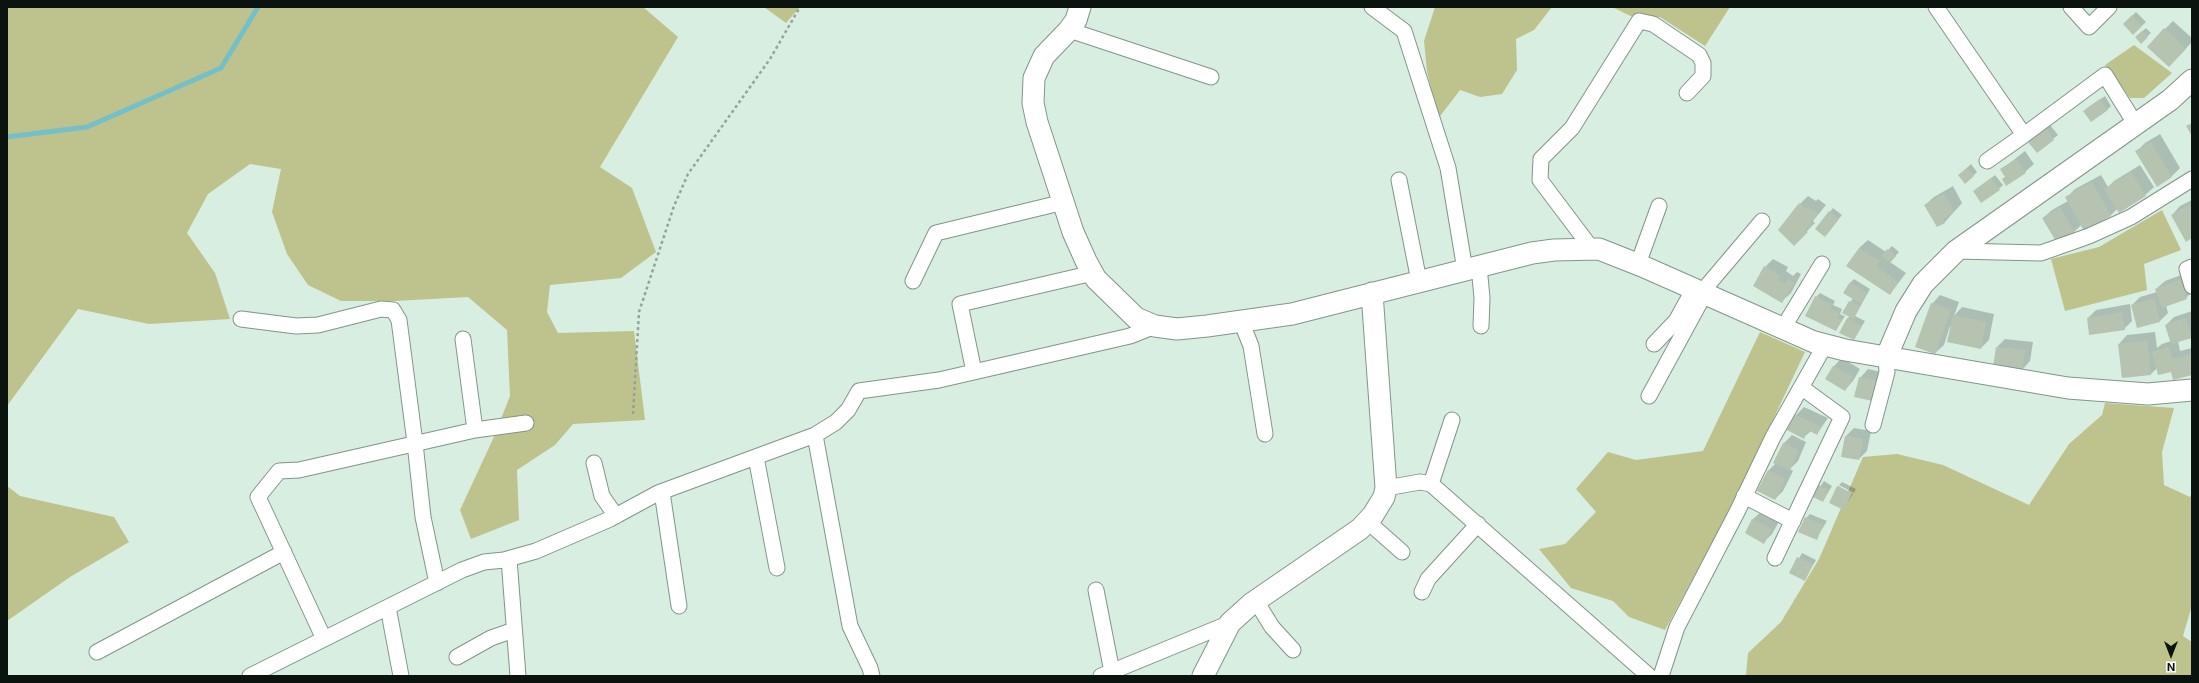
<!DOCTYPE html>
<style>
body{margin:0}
#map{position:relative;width:2199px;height:683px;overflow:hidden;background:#d8eee0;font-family:Inter,sans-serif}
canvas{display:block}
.frame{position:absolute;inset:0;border:8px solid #0b130e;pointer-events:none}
.north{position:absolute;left:2151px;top:635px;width:40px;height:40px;-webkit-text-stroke:3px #fff;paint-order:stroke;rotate:180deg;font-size:11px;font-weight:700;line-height:16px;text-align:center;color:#0b130e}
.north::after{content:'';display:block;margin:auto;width:14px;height:18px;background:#0b130e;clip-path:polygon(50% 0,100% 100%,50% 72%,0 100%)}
</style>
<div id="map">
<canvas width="2199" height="683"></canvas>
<div class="frame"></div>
<div class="north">N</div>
</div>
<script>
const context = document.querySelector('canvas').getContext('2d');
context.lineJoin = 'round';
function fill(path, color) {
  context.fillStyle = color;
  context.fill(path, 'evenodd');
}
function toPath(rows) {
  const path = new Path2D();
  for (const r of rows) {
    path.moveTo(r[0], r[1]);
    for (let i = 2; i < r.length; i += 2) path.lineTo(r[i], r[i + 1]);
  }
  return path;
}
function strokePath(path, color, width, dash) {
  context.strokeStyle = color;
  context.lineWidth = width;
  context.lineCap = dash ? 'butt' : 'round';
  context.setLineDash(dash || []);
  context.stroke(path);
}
fill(toPath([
 [7,7,643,7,678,37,600,167,632,188,656,252,621,278,550,285,547,312,558,333,634,331,645,420,573,424,555,445,517,470,519,520,471,539,460,510,493,439,510,396,507,330,468,297,395,301,341,301,308,285,287,254,272,212,281,169,250,164,208,194,187,233,215,273,230,319,149,324,78,309,7,406],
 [764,7,800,7,786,23],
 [1435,7,1552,7,1534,30,1516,39,1517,70,1502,94,1480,97,1460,90,1438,119,1427,71,1424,41],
 [1612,7,1730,7,1705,46,1660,17,1637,19],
 [2134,45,2172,73,2144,98,2130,98,2105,65],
 [2162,210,2181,250,2144,264,2147,290,2065,311,2051,259,2099,247],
 [1760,332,1805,352,1732,506,1665,630,1629,617,1613,601,1571,588,1539,549,1565,544,1596,512,1576,489,1608,452,1636,460,1703,451],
 [2105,403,2174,408,2162,452,2164,485,2190,497,2192,494,2192,605,2183,636,2192,642,2192,676,1746,676,1748,653,1781,622,1819,559,1863,457,1897,454,1943,465,2029,505,2069,444,2102,415],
 [7,486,20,496,114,517,129,542,70,577,7,621]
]), '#bec28c');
fill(toPath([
 [2136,12,2146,22,2133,34,2124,24],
 [2173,21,2192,38,2192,42,2169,66,2165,29],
 [2146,28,2151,33,2141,42,2136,37],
 [2105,96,2111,106,2107,110,2089,107],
 [2050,125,2058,135,2037,151,2034,138],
 [2160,134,2180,168,2172,176,2157,185,2136,152,2145,143],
 [2025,151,2034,164,2025,172,2003,179,2006,176,2002,169],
 [1971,164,1977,172,1973,176,1959,175],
 [2140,165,2154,187,2145,195,2117,209,2111,215,2081,225,2074,232,2043,218,2052,210,2068,201,2066,198,2075,189,2101,175,2108,187,2114,181],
 [1995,175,2003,185,1999,189,1974,191],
 [1953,186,1962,203,1945,222,1937,226,1925,205,1934,197],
 [1808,196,1816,201,1818,199,1826,205,1813,221,1815,223,1794,244,1800,204],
 [2192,200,2192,237,2172,215,2180,206],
 [1833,208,1842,215,1825,236,1830,212],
 [1868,240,1886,252,1892,246,1899,252,1890,262,1906,273,1890,294,1859,248],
 [1773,259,1788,267,1786,271,1793,276,1797,272,1801,274,1791,293,1782,301,1765,267],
 [2189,272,2192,292,2186,298,2166,305,2168,313,2160,321,2132,305,2140,297,2157,292,2156,289,2165,281],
 [1854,279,1870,289,1855,316,1865,321,1854,339,1847,319,1850,316,1844,313,1853,298,1850,283],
 [1820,293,1835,301,1833,305,1842,309,1840,314,1845,316,1836,330,1816,297],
 [1940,295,1959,302,1954,316,1962,307,1994,314,1989,340,1981,348,1950,326,1944,345,1935,353,1932,304],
 [2130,304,2132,321,2124,329,2088,318,2096,310],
 [2192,311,2192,336,2178,341,2180,351,2192,348,2192,374,2157,368,2151,374,2122,377,2119,344,2127,335,2155,332,2157,348,2162,344,2171,341,2166,325,2174,317],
 [2005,339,2033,342,2030,361,2022,370,1997,347],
 [1842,358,1860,369,1853,381,1845,390,1826,379,1834,366],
 [1868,369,1885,373,1872,400,1860,378],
 [1804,407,1828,418,1817,434,1811,431,1804,437,1789,430,1796,415],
 [1854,428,1871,431,1867,451,1859,459,1846,436],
 [1792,435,1806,442,1798,461,1790,469,1793,471,1783,491,1775,499,1768,471,1776,463,1783,444],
 [1824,481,1832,486,1823,501,1814,496],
 [1842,482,1856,489,1854,493,1839,485],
 [1838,486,1853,494,1843,509,1830,502],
 [1762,511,1780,520,1772,534,1764,542,1746,533,1753,519],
 [1810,514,1827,521,1816,539,1806,518],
 [1802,553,1816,560,1805,579,1791,573]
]), '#0003');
strokePath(toPath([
 [7,137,87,127,221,68,258,7]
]), '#75c0c8', 5);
fill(toPath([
 [2132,15,2142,26,2133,35,2123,24],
 [2164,28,2186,49,2169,67,2147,47],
 [2142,31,2148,37,2141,44,2135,37],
 [2100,99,2108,110,2091,122,2083,111],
 [2192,123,2192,136,2186,126],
 [2046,128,2054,140,2037,153,2028,142],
 [2151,142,2172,177,2157,187,2135,151],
 [2016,159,2026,173,2006,186,2002,179,2005,177,2000,169],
 [1967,168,1974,176,1965,184,1958,175],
 [2131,172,2146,196,2119,213,2104,189],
 [1991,178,2000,190,1981,203,1973,191],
 [2092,182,2111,216,2084,231,2065,197],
 [1944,194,1954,212,1943,219,1945,223,1937,227,1924,205],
 [1799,203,1807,209,1809,207,1818,214,1805,230,1808,232,1794,246,1778,230],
 [2190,204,2192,208,2192,238,2186,242,2171,215],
 [2060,208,2075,233,2057,243,2042,218],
 [1829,211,1839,219,1825,237,1815,229],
 [1859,248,1879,261,1876,267,1898,282,1890,295,1846,266],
 [1887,249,1896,256,1890,263,1882,256],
 [1764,266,1780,276,1778,280,1785,284,1788,279,1794,283,1782,303,1753,286],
 [2180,280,2187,299,2162,308,2155,289],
 [1850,282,1867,293,1861,304,1843,293],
 [1815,296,1832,305,1830,309,1839,313,1837,318,1842,320,1836,331,1805,316],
 [2154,299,2160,322,2137,328,2131,305],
 [1849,301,1860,306,1854,319,1842,313],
 [1931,303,1951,310,1935,354,1915,347],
 [2122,312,2125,330,2089,335,2087,318],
 [1953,315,1986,322,1981,349,1947,342],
 [1847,318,1862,326,1854,340,1839,333],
 [2186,318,2192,338,2171,344,2165,325],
 [2147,340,2151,375,2122,378,2118,344],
 [1996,347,2025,350,2022,371,1993,367],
 [2169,347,2172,359,2192,354,2192,375,2173,380,2171,372,2158,375,2152,352],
 [1833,366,1853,377,1845,391,1825,379],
 [1859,377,1878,381,1873,401,1854,397],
 [1795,415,1821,427,1817,435,1808,430,1804,439,1787,430],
 [1845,436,1863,439,1859,460,1841,457],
 [1783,443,1799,450,1790,470,1773,463],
 [1768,470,1786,479,1775,500,1757,491],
 [1819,485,1829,490,1823,502,1813,497],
 [1837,486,1852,493,1844,510,1829,503],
 [1805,517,1823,525,1817,540,1798,532],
 [1752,519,1772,529,1764,544,1745,533],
 [1797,557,1813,564,1805,581,1789,573]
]), '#b6c3b0');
const street = toPath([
 [1372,7,1404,31,1448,168,1465,270],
 [1936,7,2024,135,2105,75,2136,125],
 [2071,7,2089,27,2109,7],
 [1069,30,1211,77],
 [1987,161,2024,135],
 [1399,180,1419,281],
 [1592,249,1540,180,1541,159,1572,128,1639,21,1653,24,1699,55,1703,63,1703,76,1687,93],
 [1956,251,2041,253,2089,236,2131,217,2192,179],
 [1638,264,1659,206],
 [1479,266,1482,298,1481,326],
 [2192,267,2187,269,2192,286],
 [913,281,936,233,1064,202],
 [1701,293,1762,221],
 [241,319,296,326,318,325,381,309,393,310,399,320,415,443,423,517,437,583],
 [1241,321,1251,346,1265,434],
 [1783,328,1822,264],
 [463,339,475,430],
 [1654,344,1676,321,1693,290],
 [974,372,960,304,1093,273],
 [1649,396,1704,295],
 [1873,425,1887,372,1886,358],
 [815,435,850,626,870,668,872,676],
 [756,457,777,568],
 [594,463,602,496,616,516],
 [1431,484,1452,420],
 [1386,488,1420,482,1431,484,1649,676],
 [662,492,679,606],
 [1744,496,1793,521],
 [1367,521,1402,552],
 [1775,558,1842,417,1801,387],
 [509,559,518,676],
 [1096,590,1112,672],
 [1422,592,1428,579,1478,524],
 [1256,601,1272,627,1293,650],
 [388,607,401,676],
 [324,639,258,497,279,471,299,470,475,430,526,423],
 [97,652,284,552],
 [457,657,491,638,514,630],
 [250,676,462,570,484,562,504,560,536,551,610,519,658,493,815,435,836,422,848,410,859,391,939,380,1130,336,1155,326],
 [1101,676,1230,623],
 [1661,676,1677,627,1737,512,1773,437,1825,345]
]);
const secondary = toPath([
 [1080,7,1076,20,1069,30,1044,56,1034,78,1033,103,1037,122,1073,232,1086,261,1096,279,1136,318,1155,326,1177,329,1207,326,1292,314,1532,253,1554,250,1599,249,1642,266,1814,342,1845,350,2068,388,2148,394,2192,390],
 [1886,358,1906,311,1923,284,1956,251,2170,100,2192,80],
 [1203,676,1230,623,1251,604,1360,529,1373,515,1384,497,1386,488,1372,293]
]);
strokePath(street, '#819688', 17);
strokePath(secondary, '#819688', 23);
strokePath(toPath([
 [633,414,639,312,674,206,688,174,770,59,800,7]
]), '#93a499', 2.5, [3, 3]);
strokePath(street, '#fff', 15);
strokePath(secondary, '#fff', 21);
</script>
